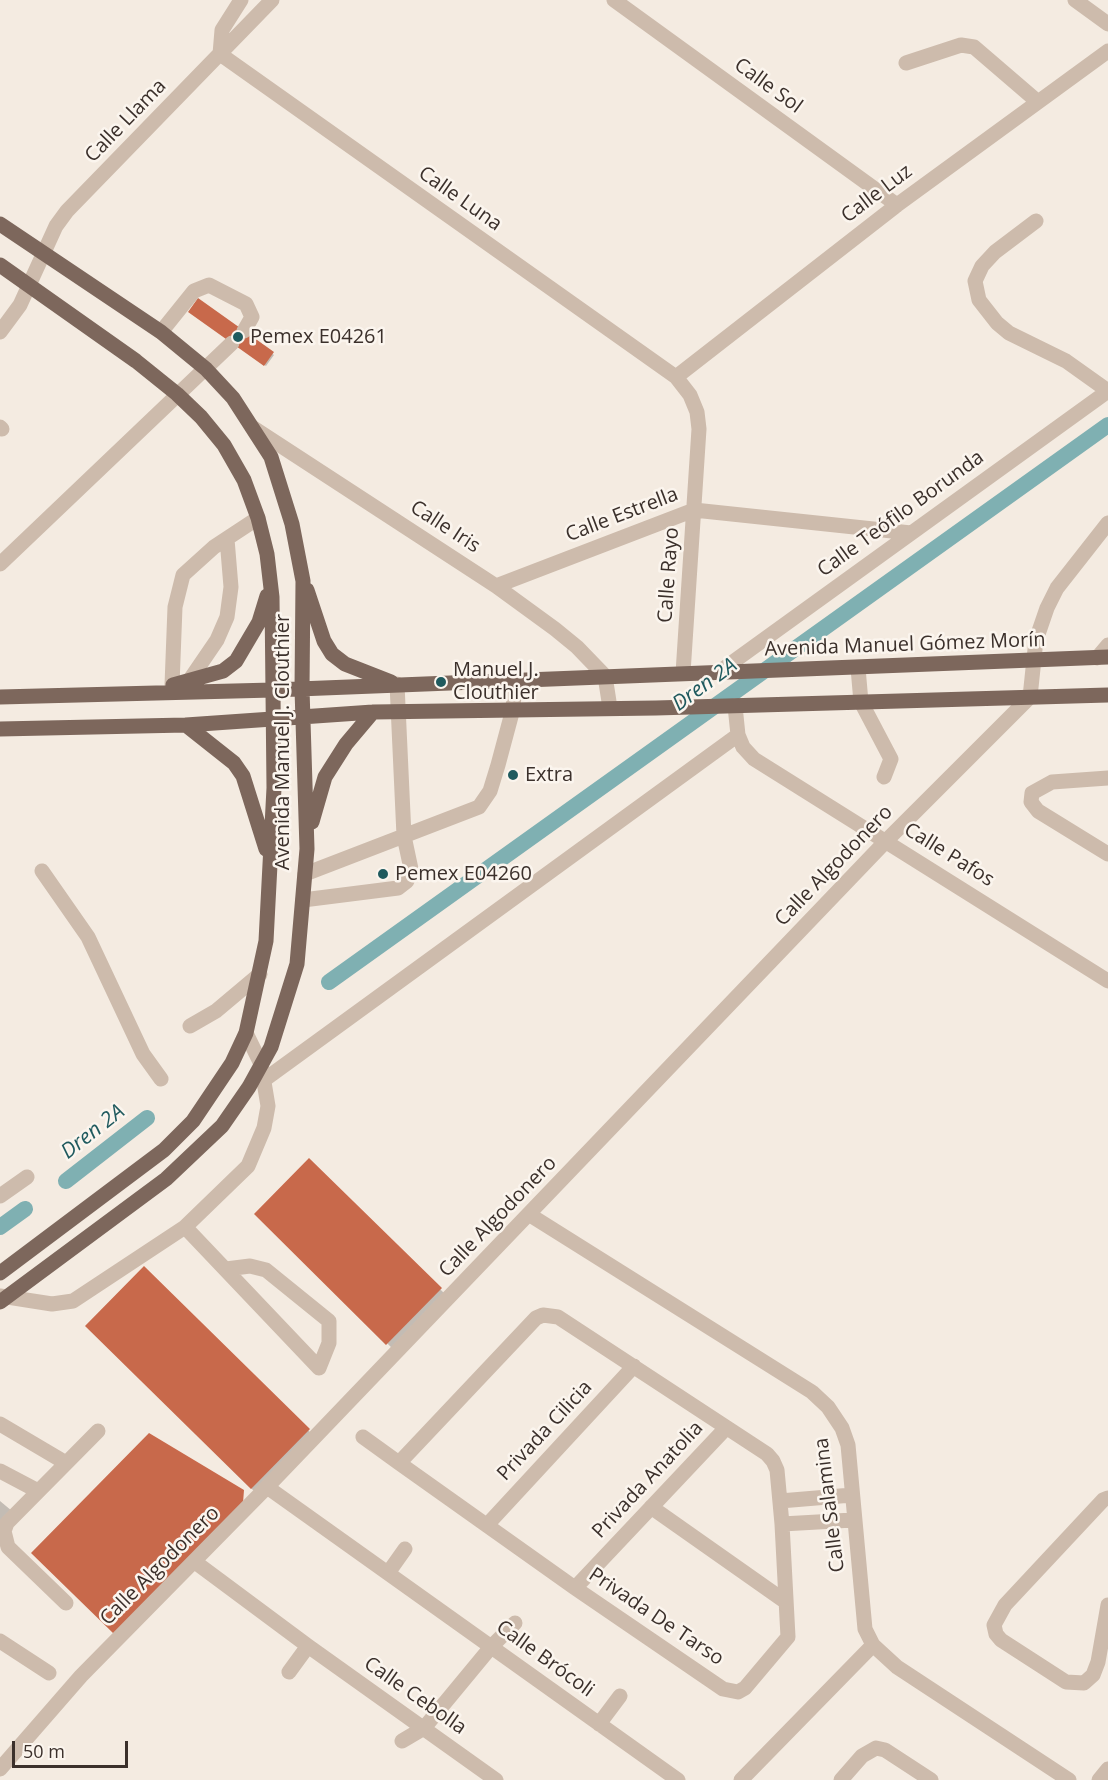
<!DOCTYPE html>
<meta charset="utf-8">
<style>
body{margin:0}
#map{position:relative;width:1108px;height:1780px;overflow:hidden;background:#f4ebe1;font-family:"Open Sans",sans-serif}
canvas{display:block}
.scale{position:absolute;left:12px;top:1741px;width:116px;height:27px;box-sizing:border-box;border:3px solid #3b302b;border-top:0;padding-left:8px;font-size:18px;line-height:21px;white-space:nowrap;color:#3b302b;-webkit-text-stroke:4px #fbf5ee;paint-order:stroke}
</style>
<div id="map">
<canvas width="1108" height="1780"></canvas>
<div class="scale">50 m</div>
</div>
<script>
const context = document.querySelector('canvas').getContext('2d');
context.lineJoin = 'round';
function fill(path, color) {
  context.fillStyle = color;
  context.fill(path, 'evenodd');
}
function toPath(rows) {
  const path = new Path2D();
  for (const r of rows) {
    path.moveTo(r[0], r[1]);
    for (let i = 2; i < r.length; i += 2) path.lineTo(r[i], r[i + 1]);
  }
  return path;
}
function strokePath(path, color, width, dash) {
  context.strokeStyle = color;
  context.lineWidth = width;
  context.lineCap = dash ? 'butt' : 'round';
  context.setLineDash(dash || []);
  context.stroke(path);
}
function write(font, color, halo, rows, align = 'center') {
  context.font = font + ' "Open Sans",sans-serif';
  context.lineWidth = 5;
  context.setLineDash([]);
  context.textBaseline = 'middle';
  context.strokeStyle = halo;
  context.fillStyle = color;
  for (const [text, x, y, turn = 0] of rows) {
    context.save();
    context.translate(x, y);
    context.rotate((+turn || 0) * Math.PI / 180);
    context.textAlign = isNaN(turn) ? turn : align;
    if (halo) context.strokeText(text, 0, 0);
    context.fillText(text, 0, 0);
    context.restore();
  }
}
fill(toPath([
 [198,300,274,355,266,366,190,312],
 [309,1160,448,1297,395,1351,256,1214],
 [144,1268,316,1438,259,1496,87,1326],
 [0,1501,12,1511,0,1531]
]), '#0003');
strokePath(toPath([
 [329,982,1108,425],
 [66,1181,147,1118],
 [0,1227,25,1209]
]), '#7fb0b2', 16);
fill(toPath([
 [198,298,274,352,264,366,188,312],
 [309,1158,442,1288,386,1345,254,1214],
 [144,1266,310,1429,251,1489,85,1326],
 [149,1433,244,1490,243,1503,114,1634,31,1553]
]), '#c8694b');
strokePath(toPath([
 [241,0,222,30,220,54,676,377,690,395,697,412,699,429,683,673],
 [614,0,897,205],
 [1075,0,1108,24],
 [906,63,961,45,974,47,1038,102],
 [1036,221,995,252,982,266,975,281,979,300,997,323,1009,333,1066,361,1108,391],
 [0,332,20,305,56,226,67,211,272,0],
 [161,332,194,291,209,285,246,304,252,317,244,331],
 [676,377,897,205,1108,51],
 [0,427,2,429],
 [252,427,496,586,555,629,577,647,605,676,610,708],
 [0,564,232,343],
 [496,586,694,510,911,533],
 [1097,658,1108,645],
 [858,668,861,702,891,759,884,777],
 [719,672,1108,391],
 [189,681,217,640,227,617,231,587,227,539],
 [172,685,175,607,183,575,214,547,258,518],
 [735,706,738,735,743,747,754,759,1108,981],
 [1108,778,1052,782,1032,793,1031,802,1038,811,1108,854],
 [42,871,88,937,143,1054,161,1079],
 [305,874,479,807,490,791,498,765,513,709,515,679],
 [303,900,398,888,407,881,411,869,404,836,397,684],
 [190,1026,216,1011,260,974],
 [264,1080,738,735],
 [0,1196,27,1177],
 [530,1215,812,1392,828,1407,842,1428,848,1445,865,1629,873,1645,897,1667,1069,1780],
 [185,1227,319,1368,329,1343,329,1321,266,1270,250,1266,226,1269],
 [0,1296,52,1304,73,1301,185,1227,248,1166,264,1128,268,1106,261,1064,246,1033],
 [0,1424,66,1463],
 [363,1437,399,1463,575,1588,723,1689,738,1692,745,1688,788,1637,782,1524,777,1470,773,1461,767,1454,558,1317,543,1315,536,1318,399,1463],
 [0,1471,38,1491],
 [267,1487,678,1780],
 [1108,1498,1103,1500,1005,1605,994,1625,996,1634,1001,1640,1066,1682,1084,1683,1093,1675,1098,1662,1108,1605],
 [780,1501,852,1495],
 [651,1507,786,1602],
 [782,1524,853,1520],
 [487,1525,634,1366],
 [195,1562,308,1646,496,1780],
 [388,1573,405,1549],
 [575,1588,726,1428],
 [66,1603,8,1547,4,1531,7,1523,98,1431],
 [0,1641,49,1673],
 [289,1672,308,1646],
 [599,1724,620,1696],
 [402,1741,424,1728,491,1647,515,1623],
 [0,1769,81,1676,267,1487,887,840,1030,697,1036,640,1047,608,1057,588,1108,523],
 [741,1780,873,1645],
 [841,1780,862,1756,876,1748,885,1750,931,1780],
 [1099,1780,1108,1769]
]), '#cdbbac', 15);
strokePath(toPath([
 [0,224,161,332,206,369,233,398,271,457,292,524,303,581,302,689,307,849,297,964,271,1047,249,1087,222,1126,166,1179,0,1302],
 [0,265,136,361,177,394,201,417,224,445,244,480,258,518,267,554,272,597,274,788,266,941,246,1033,232,1063,193,1121,164,1150,0,1273],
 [307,590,324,641,332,654,345,664,391,682],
 [173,685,223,671,236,661,259,622,267,596],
 [0,697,273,690,1108,657],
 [186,725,234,763,243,776,266,849],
 [0,729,186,725,373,712,656,708,1108,695],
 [312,822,325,777,346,744,373,712]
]), '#7d675c', 15);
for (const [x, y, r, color] of [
 [238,337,6,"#1f5a5e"],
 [441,682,6,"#1f5a5e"],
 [513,775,6,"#1f5a5e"],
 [383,874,6,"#1f5a5e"]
]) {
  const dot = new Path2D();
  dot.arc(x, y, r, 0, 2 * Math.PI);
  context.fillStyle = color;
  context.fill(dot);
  strokePath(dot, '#fbf5ee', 2);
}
write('20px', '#3b302b', '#fbf5ee', [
 ["Calle Sol",768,86,36],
 ["Calle Llama",126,121,-46],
 ["Calle Luz",877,194,-37],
 ["Calle Luna",460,199,35],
 ["Calle Teófilo Borunda",901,514,-36],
 ["Calle Estrella",622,515,-21],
 ["Calle Iris",445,527,33],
 ["Calle Rayo",669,575,-86],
 ["Avenida Manuel Gómez Morín",905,645,-2],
 ["Avenida Manuel J. Clouthier",283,742,-90],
 ["Calle Pafos",949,855,32],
 ["Calle Algodonero",834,866,-46],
 ["Calle Algodonero",498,1217,-46],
 ["Privada Cilicia",545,1431,-47],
 ["Privada Anatolia",648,1480,-47],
 ["Calle Salamina",830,1505,-97],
 ["Calle Algodonero",160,1566,-45],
 ["Privada De Tarso",656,1617,34],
 ["Calle Brócoli",545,1659,36],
 ["Calle Cebolla",415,1696,35]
]);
write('20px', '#3b302b', '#fbf5ee', [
 ["Pemex E04261",250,337],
 ["Manuel J.",453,670],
 ["Clouthier",453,693],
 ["Extra",525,775],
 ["Pemex E04260",395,874]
], 'left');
write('italic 21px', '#1f5a5e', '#fbf5ee', [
 ["Dren 2A",705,685,-36],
 ["Dren 2A",93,1132,-38]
]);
</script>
